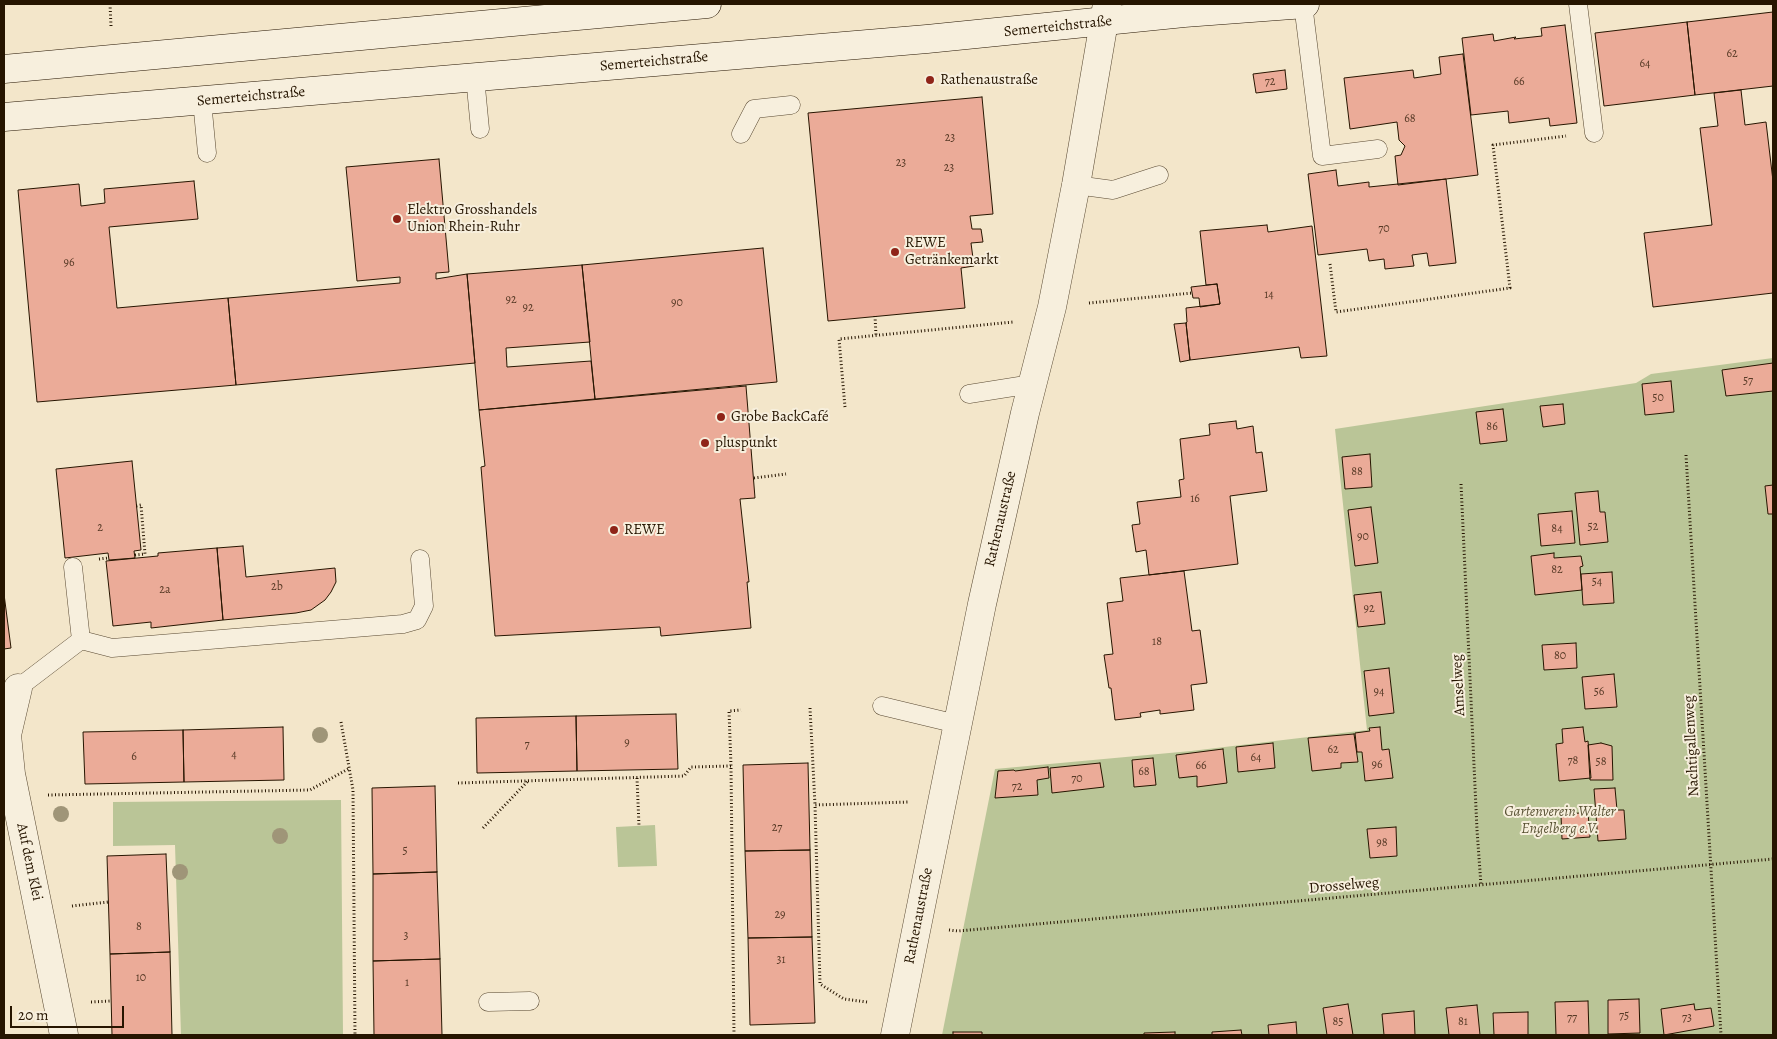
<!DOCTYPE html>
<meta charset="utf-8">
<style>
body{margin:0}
#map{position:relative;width:1777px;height:1039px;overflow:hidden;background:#f3e6ca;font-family:Alegreya,serif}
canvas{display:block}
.frame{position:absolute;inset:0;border:5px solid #261500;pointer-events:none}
.scale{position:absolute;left:10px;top:1006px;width:114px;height:22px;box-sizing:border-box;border:2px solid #261500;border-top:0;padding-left:6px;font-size:15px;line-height:18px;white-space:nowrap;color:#261500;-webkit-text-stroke:4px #f7efdd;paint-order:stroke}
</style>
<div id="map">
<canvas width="1777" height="1039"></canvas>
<div class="frame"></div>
<div class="scale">20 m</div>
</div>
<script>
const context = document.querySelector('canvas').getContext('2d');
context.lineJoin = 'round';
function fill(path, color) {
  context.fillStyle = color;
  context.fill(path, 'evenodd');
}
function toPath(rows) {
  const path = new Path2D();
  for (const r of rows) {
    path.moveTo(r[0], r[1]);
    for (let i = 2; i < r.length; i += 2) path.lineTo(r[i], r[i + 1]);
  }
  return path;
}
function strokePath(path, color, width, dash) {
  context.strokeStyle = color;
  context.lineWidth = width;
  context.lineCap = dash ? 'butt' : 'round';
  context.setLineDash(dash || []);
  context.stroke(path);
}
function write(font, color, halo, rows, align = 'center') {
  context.font = font + ' Alegreya,serif';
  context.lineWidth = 4;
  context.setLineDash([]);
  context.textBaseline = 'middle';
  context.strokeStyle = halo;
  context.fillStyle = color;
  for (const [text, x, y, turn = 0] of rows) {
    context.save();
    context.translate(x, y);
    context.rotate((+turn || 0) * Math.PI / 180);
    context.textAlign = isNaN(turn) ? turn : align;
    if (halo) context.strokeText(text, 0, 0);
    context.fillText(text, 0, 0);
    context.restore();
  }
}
fill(toPath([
 [1773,358,1773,1035,942,1035,995,769,1191,751,1367,730,1335,429,1636,383,1651,374],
 [341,800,343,1035,181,1035,175,845,113,846,113,802],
 [655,825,657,866,618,867,616,827]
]), '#bac597');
const building = toPath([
 [1773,12,1773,86,1695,95,1687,22,1773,12],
 [1687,22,1695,95,1604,106,1595,33,1687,22],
 [1565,25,1577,123,1550,126,1549,118,1509,123,1508,111,1471,115,1462,38,1493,34,1494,41,1516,37,1514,39,1542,36,1541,28,1565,25],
 [1463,54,1478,175,1398,185,1395,156,1401,155,1405,146,1399,140,1397,122,1350,129,1344,78,1413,70,1414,78,1441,74,1439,57,1463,54],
 [1285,70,1287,89,1256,93,1253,74,1285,70],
 [1741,90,1745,125,1766,122,1773,181,1773,293,1653,307,1644,233,1712,225,1700,128,1718,126,1714,93,1741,90],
 [982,97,993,214,970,216,972,229,981,229,983,242,971,243,974,266,961,268,965,308,828,321,808,113,982,97],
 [439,159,449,272,436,273,436,279,467,274,475,363,236,385,228,298,400,283,400,277,357,281,346,167,439,159],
 [1336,170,1338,186,1369,182,1369,187,1446,179,1456,263,1429,266,1427,253,1412,255,1414,266,1385,269,1384,259,1369,261,1367,249,1318,255,1308,174,1336,170],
 [194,181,198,219,109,227,117,308,228,298,236,385,37,402,18,190,79,184,81,206,105,203,104,189,194,181],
 [1267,225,1268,232,1312,226,1327,356,1301,358,1299,347,1190,360,1186,323,1187,322,1186,308,1220,304,1217,284,1206,285,1200,231,1267,225],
 [763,248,777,382,595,399,582,265,763,248],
 [582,265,590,342,506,348,507,367,591,361,595,399,479,410,467,274,582,265],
 [1217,284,1220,304,1200,307,1199,298,1193,298,1191,287,1217,284],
 [1186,323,1190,360,1180,362,1174,324,1186,323],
 [1773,363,1773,391,1726,396,1722,370,1773,363],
 [1671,381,1674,412,1645,415,1642,384,1671,381],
 [746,386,755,498,740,499,749,582,747,582,751,628,661,636,660,627,495,636,481,467,485,466,479,410,746,386],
 [1563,404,1565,424,1543,427,1540,406,1563,404],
 [1503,409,1507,441,1480,444,1476,412,1503,409],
 [1236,421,1237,429,1253,426,1256,453,1262,452,1267,491,1230,496,1238,564,1149,575,1146,550,1136,552,1132,525,1140,524,1137,502,1181,497,1179,480,1184,479,1180,439,1210,435,1209,424,1236,421],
 [1370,454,1372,487,1345,489,1342,457,1370,454],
 [132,461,141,550,134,551,135,558,109,560,108,553,65,558,56,469,132,461],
 [1773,485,1773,514,1768,514,1765,486,1773,485],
 [1598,491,1600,512,1605,512,1608,542,1580,545,1575,493,1598,491],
 [1371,507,1378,563,1355,566,1348,510,1371,507],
 [1572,511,1575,543,1541,546,1538,514,1572,511],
 [243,546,246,577,335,568,336,582,331,592,325,600,311,610,296,613,223,620,217,548,243,546],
 [217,548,223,620,151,628,151,622,113,626,106,561,158,556,158,553,217,548],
 [1554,553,1554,558,1581,556,1583,566,1580,567,1582,590,1535,595,1531,556,1554,553],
 [1184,571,1192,631,1200,630,1207,683,1191,685,1194,710,1160,714,1160,710,1140,713,1141,717,1115,720,1111,688,1109,688,1104,655,1113,654,1107,603,1123,601,1120,578,1184,571],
 [1612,572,1614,603,1583,605,1581,574,1612,572],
 [1381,592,1385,624,1358,627,1354,595,1381,592],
 [4,594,11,648,4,649,4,594],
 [1576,643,1577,668,1544,670,1542,645,1576,643],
 [1389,668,1394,713,1369,716,1364,671,1389,668],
 [1614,674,1617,707,1585,709,1582,677,1614,674],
 [676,714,678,769,577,771,576,716,676,714],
 [576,716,577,771,477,773,476,718,576,716],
 [283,727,284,780,184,782,183,730,283,727],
 [1380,727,1382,750,1389,749,1393,778,1365,781,1362,752,1357,752,1355,733,1370,731,1369,728,1380,727],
 [1583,727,1585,742,1588,741,1591,778,1559,781,1556,744,1563,743,1562,729,1583,727],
 [183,730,184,782,85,784,83,732,183,730],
 [1354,734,1358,762,1341,763,1341,768,1312,771,1308,738,1354,734],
 [1273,743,1275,768,1238,772,1236,747,1273,743],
 [1601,743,1612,746,1613,780,1590,780,1588,745,1601,743],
 [1223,749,1227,783,1197,787,1197,776,1179,778,1176,755,1223,749],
 [1153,758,1156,785,1134,787,1132,760,1153,758],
 [808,763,810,850,745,851,743,765,808,763],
 [1100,763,1104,787,1052,793,1050,768,1100,763],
 [1048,767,1049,778,1037,780,1038,795,995,798,998,771,1014,770,1015,771,1048,767],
 [435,786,437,872,373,874,372,788,435,786],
 [1615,788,1617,810,1624,810,1626,839,1598,841,1594,789,1615,788],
 [1588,812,1590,837,1562,839,1561,815,1588,812],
 [1396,827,1397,856,1370,858,1367,829,1396,827],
 [810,850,812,937,748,938,745,851,810,850],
 [166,854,170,952,110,954,107,856,166,854],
 [437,872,440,959,373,961,373,874,437,872],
 [812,937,815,1023,750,1025,748,938,812,937],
 [170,952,172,1035,112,1035,110,954,170,952],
 [440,959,442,1035,374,1035,373,961,440,959],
 [1639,999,1640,1033,1608,1034,1608,1000,1639,999],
 [1588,1001,1589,1035,1556,1035,1555,1002,1588,1001],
 [1348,1004,1353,1035,1327,1035,1323,1008,1348,1004],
 [1694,1004,1695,1010,1711,1008,1714,1026,1664,1035,1661,1009,1694,1004],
 [1477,1005,1480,1035,1449,1035,1446,1008,1477,1005],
 [1414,1011,1415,1035,1384,1035,1382,1014,1414,1011],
 [1528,1012,1528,1035,1494,1035,1493,1013,1528,1012],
 [1296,1022,1297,1035,1269,1035,1268,1025,1296,1022],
 [1241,1030,1242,1035,1212,1035,1212,1032,1241,1030],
 [953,1032,982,1032,982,1035,953,1035,953,1032],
 [1175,1032,1175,1035,1144,1035,1144,1033,1175,1032]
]);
fill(building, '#ebab98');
strokePath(building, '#261500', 1);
const lane = toPath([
 [1303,4,1322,156,1378,149],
 [1578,4,1594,133],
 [475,77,480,129],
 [202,101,207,153],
 [741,134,754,109,791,105],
 [1076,185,1113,190,1159,175],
 [969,394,1032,384],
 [81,640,112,648,403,624,417,620,424,606,420,559],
 [18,688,81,640,73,567],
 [882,706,957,724],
 [488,1002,530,1001]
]);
const street = toPath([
 [18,688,7,735,11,774,64,1035],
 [895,1035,982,604,1025,413,1052,307,1076,185,1107,4]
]);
const secondary = toPath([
 [4,69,707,4],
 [4,117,927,39,1184,13,1305,4]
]);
strokePath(lane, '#594932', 19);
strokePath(street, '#594932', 29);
strokePath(secondary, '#261500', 29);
strokePath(toPath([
 [110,4,111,26],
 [1330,264,1336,312,1510,288,1493,145,1566,136],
 [1089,303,1192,293],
 [875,316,876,335],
 [845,407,839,339,1013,322],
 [1686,455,1721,1035],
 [754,478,786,474],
 [1461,484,1477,830,1481,885],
 [135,555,145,554,141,505,136,506],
 [99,559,108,558],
 [810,708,815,805],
 [341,722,353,790,355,1035],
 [637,778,639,826],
 [458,783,684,776,691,767,731,766],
 [48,795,310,790,350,768],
 [483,828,528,781],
 [72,906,108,902],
 [949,930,958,931,1773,859],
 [91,1002,111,1001],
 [867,1002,844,999,820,984,815,805,908,802],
 [734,1035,731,766,729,711,741,710]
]), '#261500', 3, [1, 2.5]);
strokePath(lane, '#f7efdd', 18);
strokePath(street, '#f7efdd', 28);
strokePath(secondary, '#f7efdd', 28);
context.fillStyle = '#9f9578';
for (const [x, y] of [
 [320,735],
 [61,814],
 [280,836],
 [180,872]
]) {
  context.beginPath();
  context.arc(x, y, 8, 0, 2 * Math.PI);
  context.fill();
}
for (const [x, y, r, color] of [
 [930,80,5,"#8f2418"],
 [397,219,5,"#8f2418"],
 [895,252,5,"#8f2418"],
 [721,417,5,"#8f2418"],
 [705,443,5,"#8f2418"],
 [614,530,5,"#8f2418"]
]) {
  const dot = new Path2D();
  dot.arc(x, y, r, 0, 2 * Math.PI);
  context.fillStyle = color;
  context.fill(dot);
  strokePath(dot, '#f7efdd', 2);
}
write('12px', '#573a26', null, [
 ["62",1732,54],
 ["64",1645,64],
 ["72",1270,82],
 ["66",1519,82],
 ["68",1410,119],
 ["23",950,138],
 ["23",901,163],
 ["23",949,168],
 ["70",1384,229],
 ["96",69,263],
 ["14",1269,295],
 ["92",511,300],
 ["90",677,303],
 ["92",528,308],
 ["57",1748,381],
 ["50",1658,398],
 ["86",1492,427],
 ["88",1357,472],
 ["16",1195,499],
 ["52",1593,527],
 ["2",100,528],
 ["84",1557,529],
 ["90",1363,537],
 ["82",1557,570],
 ["54",1597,582],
 ["2b",277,587],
 ["2a",165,590],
 ["92",1369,609],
 ["18",1157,642],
 ["80",1560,656],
 ["94",1379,692],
 ["56",1599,692],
 ["9",627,743],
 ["7",527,745],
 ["62",1333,750],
 ["4",234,755],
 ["6",134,757],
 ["64",1256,758],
 ["78",1573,761],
 ["58",1601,762],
 ["96",1377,765],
 ["66",1201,766],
 ["68",1144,772],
 ["70",1077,779],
 ["72",1017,787],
 ["27",777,828],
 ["98",1382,843],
 ["5",405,851],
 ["29",780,915],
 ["8",139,927],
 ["3",406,936],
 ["31",781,960],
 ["10",141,978],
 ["1",407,983],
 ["75",1624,1016],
 ["77",1572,1018],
 ["73",1687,1018],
 ["85",1338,1022],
 ["81",1463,1022]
]);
write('15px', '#261500', '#f7efdd', [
 ["Semerteichstraße",1058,27,-6],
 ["Semerteichstraße",654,62,-5],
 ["Semerteichstraße",251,97,-5],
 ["Rathenaustraße",1001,519,-77],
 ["Amselweg",1459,685,-93],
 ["Nachtigallenweg",1692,746,-93],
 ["Auf dem Klei",29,862,78],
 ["Drosselweg",1344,886,-5],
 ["Rathenaustraße",919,916,-79]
]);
write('15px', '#261500', '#f7efdd', [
 ["Rathenaustraße",940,80],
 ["Elektro Grosshandels",407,210],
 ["Union Rhein-Ruhr",407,227],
 ["REWE",905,243],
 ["Getränkemarkt",905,260],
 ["Grobe BackCafé",731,417],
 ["pluspunkt",715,443],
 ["REWE",624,530]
], 'left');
write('italic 15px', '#5a5335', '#f7efdd', [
 ["Gartenverein Walter",1560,812],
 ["Engelberg e.V.",1560,829]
]);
</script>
